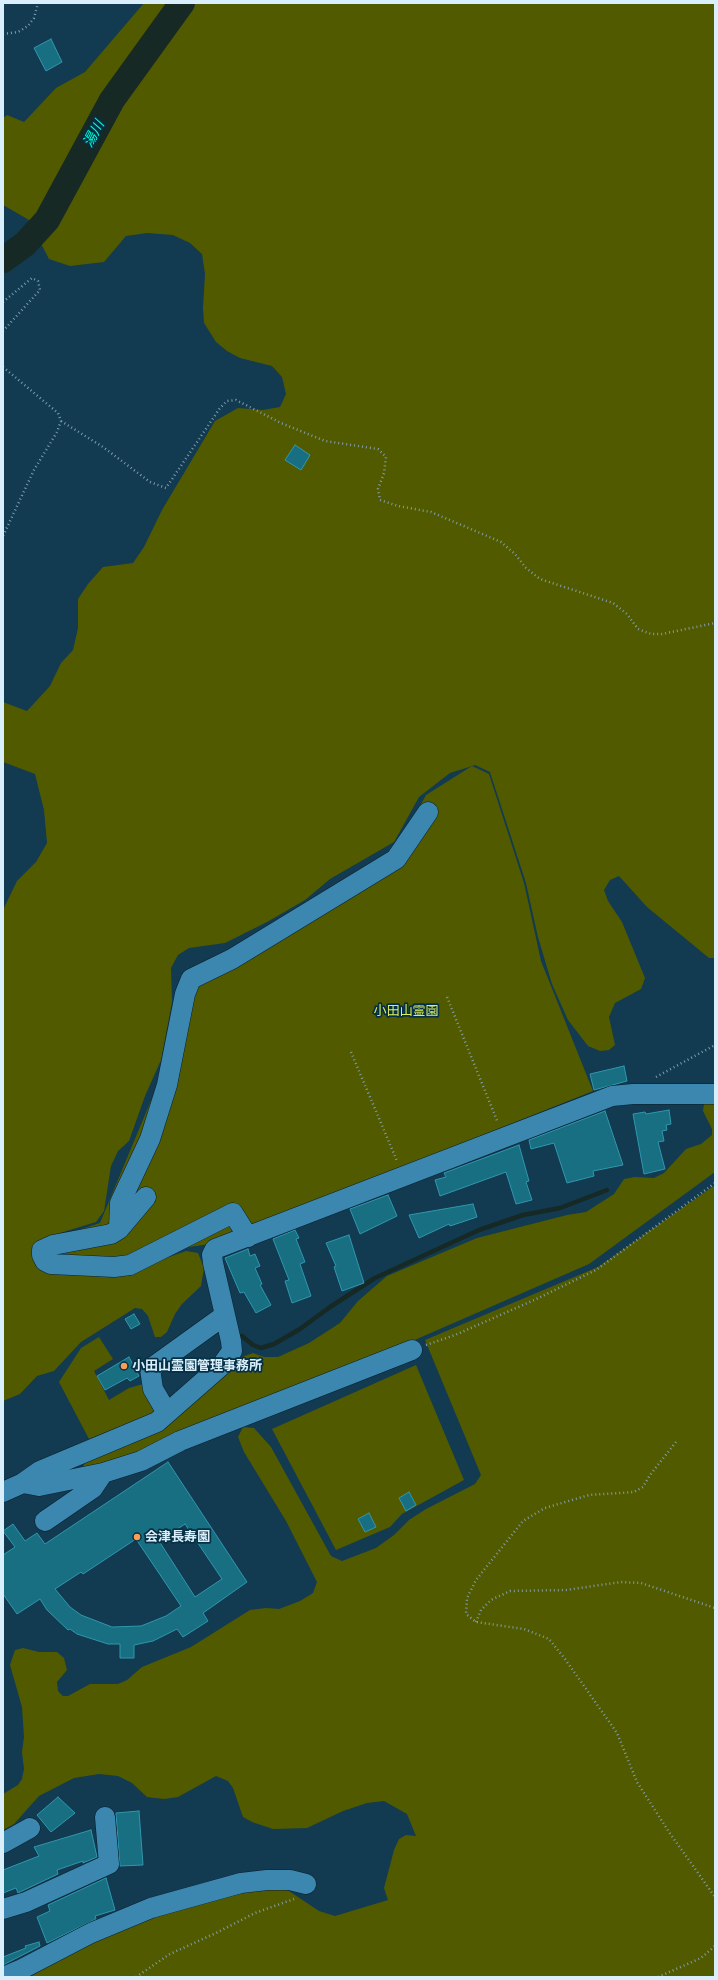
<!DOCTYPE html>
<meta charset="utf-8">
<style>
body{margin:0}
#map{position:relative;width:718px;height:1980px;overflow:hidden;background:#123a50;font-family:Cabin,sans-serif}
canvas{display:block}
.frame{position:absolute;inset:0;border:4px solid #daeffc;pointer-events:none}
</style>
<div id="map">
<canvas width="718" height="1980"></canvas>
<div class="frame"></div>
</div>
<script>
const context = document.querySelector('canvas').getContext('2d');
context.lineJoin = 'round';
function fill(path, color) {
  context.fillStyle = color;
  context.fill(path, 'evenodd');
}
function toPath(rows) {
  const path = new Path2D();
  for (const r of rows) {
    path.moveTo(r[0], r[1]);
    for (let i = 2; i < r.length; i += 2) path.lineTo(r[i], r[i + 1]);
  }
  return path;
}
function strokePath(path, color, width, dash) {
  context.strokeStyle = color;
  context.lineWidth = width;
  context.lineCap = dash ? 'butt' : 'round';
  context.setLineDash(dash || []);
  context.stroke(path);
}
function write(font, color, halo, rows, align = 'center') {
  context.font = font + ' Cabin,"Noto Sans JP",sans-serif';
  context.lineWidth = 3.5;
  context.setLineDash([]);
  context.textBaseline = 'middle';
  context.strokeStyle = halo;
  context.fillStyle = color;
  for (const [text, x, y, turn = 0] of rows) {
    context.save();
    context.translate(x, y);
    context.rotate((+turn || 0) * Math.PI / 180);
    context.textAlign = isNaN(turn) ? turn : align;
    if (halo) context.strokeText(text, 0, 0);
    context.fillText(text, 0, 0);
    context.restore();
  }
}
fill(toPath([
 [144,3,715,3,715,958,709,958,647,907,619,876,610,880,604,890,608,901,622,922,645,978,641,989,615,1003,609,1017,615,1045,609,1050,600,1051,588,1046,568,1020,552,984,538,937,526,883,490,772,475,765,472,766,489,774,524,883,541,961,593,1091,210,1244,182,1248,61,1274,121,1274,186,1251,198,1253,204,1268,201,1286,182,1304,175,1314,167,1332,161,1337,155,1337,148,1316,142,1309,135,1308,81,1342,54,1371,37,1376,20,1394,3,1401,3,910,17,881,36,862,47,843,44,810,35,774,3,762,3,702,27,711,50,686,61,663,73,650,78,628,78,599,88,584,103,567,133,563,144,547,162,510,215,421,238,408,263,410,280,407,286,394,282,377,272,366,240,358,227,351,216,342,204,323,203,308,205,274,202,254,190,243,173,235,147,233,126,236,104,262,70,266,49,259,29,220,3,205,3,118,7,115,24,122,56,88,85,72],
 [472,766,426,795,398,846,178,997,162,1074,100,1223,38,1243,60,1233,96,1222,104,1211,111,1166,118,1151,129,1141,145,1096,161,1060,172,1002,171,968,178,955,189,948,225,943,267,922,305,900,330,879,394,842,419,797,450,773],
 [715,1100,715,1172,589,1264,316,1383,149,1452,85,1472,83,1467,86,1460,242,1357,253,1353,264,1357,278,1357,309,1343,340,1323,358,1301,387,1276,477,1238,567,1215,586,1212,614,1194,624,1179,635,1177,654,1178,664,1173,686,1149,701,1144,712,1135,712,1129,703,1111,704,1104],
 [715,1185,715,1977,30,1977,74,1951,154,1916,241,1889,279,1887,289,1891,319,1911,335,1916,388,1900,384,1888,394,1850,399,1839,406,1835,416,1836,407,1814,384,1801,367,1803,343,1811,307,1828,273,1829,252,1822,243,1817,233,1788,228,1781,216,1776,178,1797,164,1799,147,1797,132,1783,118,1776,99,1774,74,1778,39,1796,14,1824,3,1830,3,1794,18,1785,22,1779,24,1769,22,1752,24,1737,22,1707,10,1665,15,1650,23,1648,39,1652,57,1652,64,1658,67,1670,57,1682,58,1691,63,1696,68,1696,90,1684,118,1684,127,1680,142,1667,191,1647,250,1610,266,1608,279,1609,300,1601,313,1593,317,1582,286,1521,244,1452,238,1437,243,1427,254,1428,271,1447,331,1556,342,1561,376,1548,394,1535,409,1520,426,1509,475,1484,481,1475,425,1340,598,1267],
 [99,1337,113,1359,94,1371,109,1400,129,1388,143,1384,155,1412,89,1439,59,1382,81,1348],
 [416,1365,464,1480,402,1514,390,1527,336,1550,272,1429]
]), '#525a00');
strokePath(toPath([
 [242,1336,253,1345,261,1348,274,1344,300,1329,330,1307,375,1278,479,1230,523,1215,560,1208,607,1190]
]), '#162924', 4.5);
strokePath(toPath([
 [3,260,25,244,47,220,112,100,182,3]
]), '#162924', 26);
const building = toPath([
 [51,39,62,62,46,71,34,48,51,39],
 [295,445,310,455,301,470,285,460,295,445],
 [624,1066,627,1081,594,1090,590,1074,624,1066],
 [669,1110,671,1124,666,1125,667,1130,662,1131,664,1141,658,1142,665,1169,644,1174,633,1114,645,1112,646,1114,669,1110],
 [605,1111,623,1165,593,1171,594,1176,567,1183,554,1143,531,1149,529,1140,605,1111],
 [519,1145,529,1181,526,1182,532,1200,516,1204,506,1172,440,1196,435,1180,446,1177,444,1173,519,1145],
 [388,1195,397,1216,360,1234,350,1209,388,1195],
 [473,1204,477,1217,450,1226,449,1224,419,1238,409,1215,473,1204],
 [295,1230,299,1238,296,1239,305,1262,300,1264,311,1296,292,1303,285,1281,289,1280,273,1239,295,1230],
 [349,1235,364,1283,342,1291,334,1267,336,1266,326,1243,349,1235],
 [248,1249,250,1256,255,1254,260,1266,255,1268,262,1284,260,1285,271,1305,256,1313,244,1292,240,1293,225,1258,248,1249],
 [134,1314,140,1324,131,1329,125,1319,134,1314],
 [129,1357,139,1376,130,1381,127,1378,105,1390,97,1376,129,1357],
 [168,1462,247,1582,203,1613,208,1621,183,1637,177,1629,153,1641,134,1645,134,1658,120,1658,120,1644,108,1644,77,1634,70,1629,68,1630,47,1610,40,1599,17,1614,3,1594,3,1555,15,1547,3,1531,13,1524,25,1541,37,1533,45,1544,168,1462],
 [185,1524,222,1579,195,1597,159,1541,185,1524],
 [136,1539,181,1606,166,1616,141,1626,112,1627,81,1615,70,1607,55,1589,81,1572,83,1574,136,1539],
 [409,1492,416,1505,406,1511,399,1498,409,1492],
 [369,1513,376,1527,365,1532,358,1519,369,1513],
 [58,1797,75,1813,51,1832,37,1815,58,1797],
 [139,1811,143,1865,120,1866,116,1813,139,1811],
 [91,1830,97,1857,83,1863,83,1861,57,1870,58,1874,22,1891,18,1893,16,1888,3,1893,3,1870,39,1856,34,1847,91,1830],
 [106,1878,115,1910,95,1916,96,1919,47,1943,37,1917,50,1911,48,1905,106,1878],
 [39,1942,40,1946,3,1965,3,1957,26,1948,25,1946,39,1942]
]);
fill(building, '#186f81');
strokePath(building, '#3097ad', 1);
const minor = toPath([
 [119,1229,146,1197],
 [248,1237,233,1213,130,1265,114,1267,51,1264,45,1261,42,1255,42,1250,53,1245,111,1234,119,1229,120,1203,150,1139,167,1085,185,994,191,979,232,959,396,859,428,812],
 [167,1413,153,1389,150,1369,225,1315],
 [23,1483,39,1486,103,1473,141,1461,180,1441,412,1350],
 [3,1492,23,1483,40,1471,157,1422,222,1365,232,1351,231,1341,213,1263,212,1255,215,1249,612,1096,633,1094,715,1094],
 [45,1521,93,1488,103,1473],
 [3,1843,30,1828],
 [3,1909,26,1902,109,1864,105,1817],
 [3,1977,20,1970,91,1933,151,1908,241,1883,267,1880,290,1880,306,1884]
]);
strokePath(minor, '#08202d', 21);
strokePath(toPath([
 [3,34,18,32,28,26,34,18,38,3],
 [3,302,32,278,38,281,40,290,3,331],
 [3,367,58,413,61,421,57,432,34,470,3,536],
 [61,421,103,447,150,482,166,488,220,408,227,401,236,400,281,423,325,441,378,449,386,457,384,473,378,489,380,500,398,506,431,512,501,542,515,554,526,568,540,579,613,603,627,614,638,629,651,634,662,634,715,623],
 [447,997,498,1123],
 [351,1052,397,1161],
 [656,1077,715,1045],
 [426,1345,455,1335,532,1301,596,1270,715,1183],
 [676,1442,650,1475,643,1487,634,1492,589,1495,545,1508,523,1521,476,1580,467,1598,466,1614,476,1622,524,1629,549,1639,565,1659,617,1733,637,1782,669,1832,715,1897],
 [476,1622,481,1610,491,1600,510,1591,566,1590,621,1582,641,1583,715,1608],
 [136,1977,170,1954,216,1933,255,1913,294,1899],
 [658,1977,701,1958,715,1946]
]), '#7f9cad', 2.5, [1, 3]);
strokePath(minor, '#3c87b0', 20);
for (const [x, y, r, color] of [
 [124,1366,4,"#fd9d55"],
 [137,1537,4,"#fd9d55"]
]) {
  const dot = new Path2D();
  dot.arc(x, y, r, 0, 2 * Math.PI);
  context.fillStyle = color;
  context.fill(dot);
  strokePath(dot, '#053045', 1.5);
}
write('13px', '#dded5e', '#053045', [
 ["小田山霊園",406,1011]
]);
write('bold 13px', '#daeffc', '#053045', [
 ["小田山霊園管理事務所",132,1366],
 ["会津長寿園",145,1537]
], 'left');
write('italic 14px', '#00fdd4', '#053045', [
 ["湯川",94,134,-62]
]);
</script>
